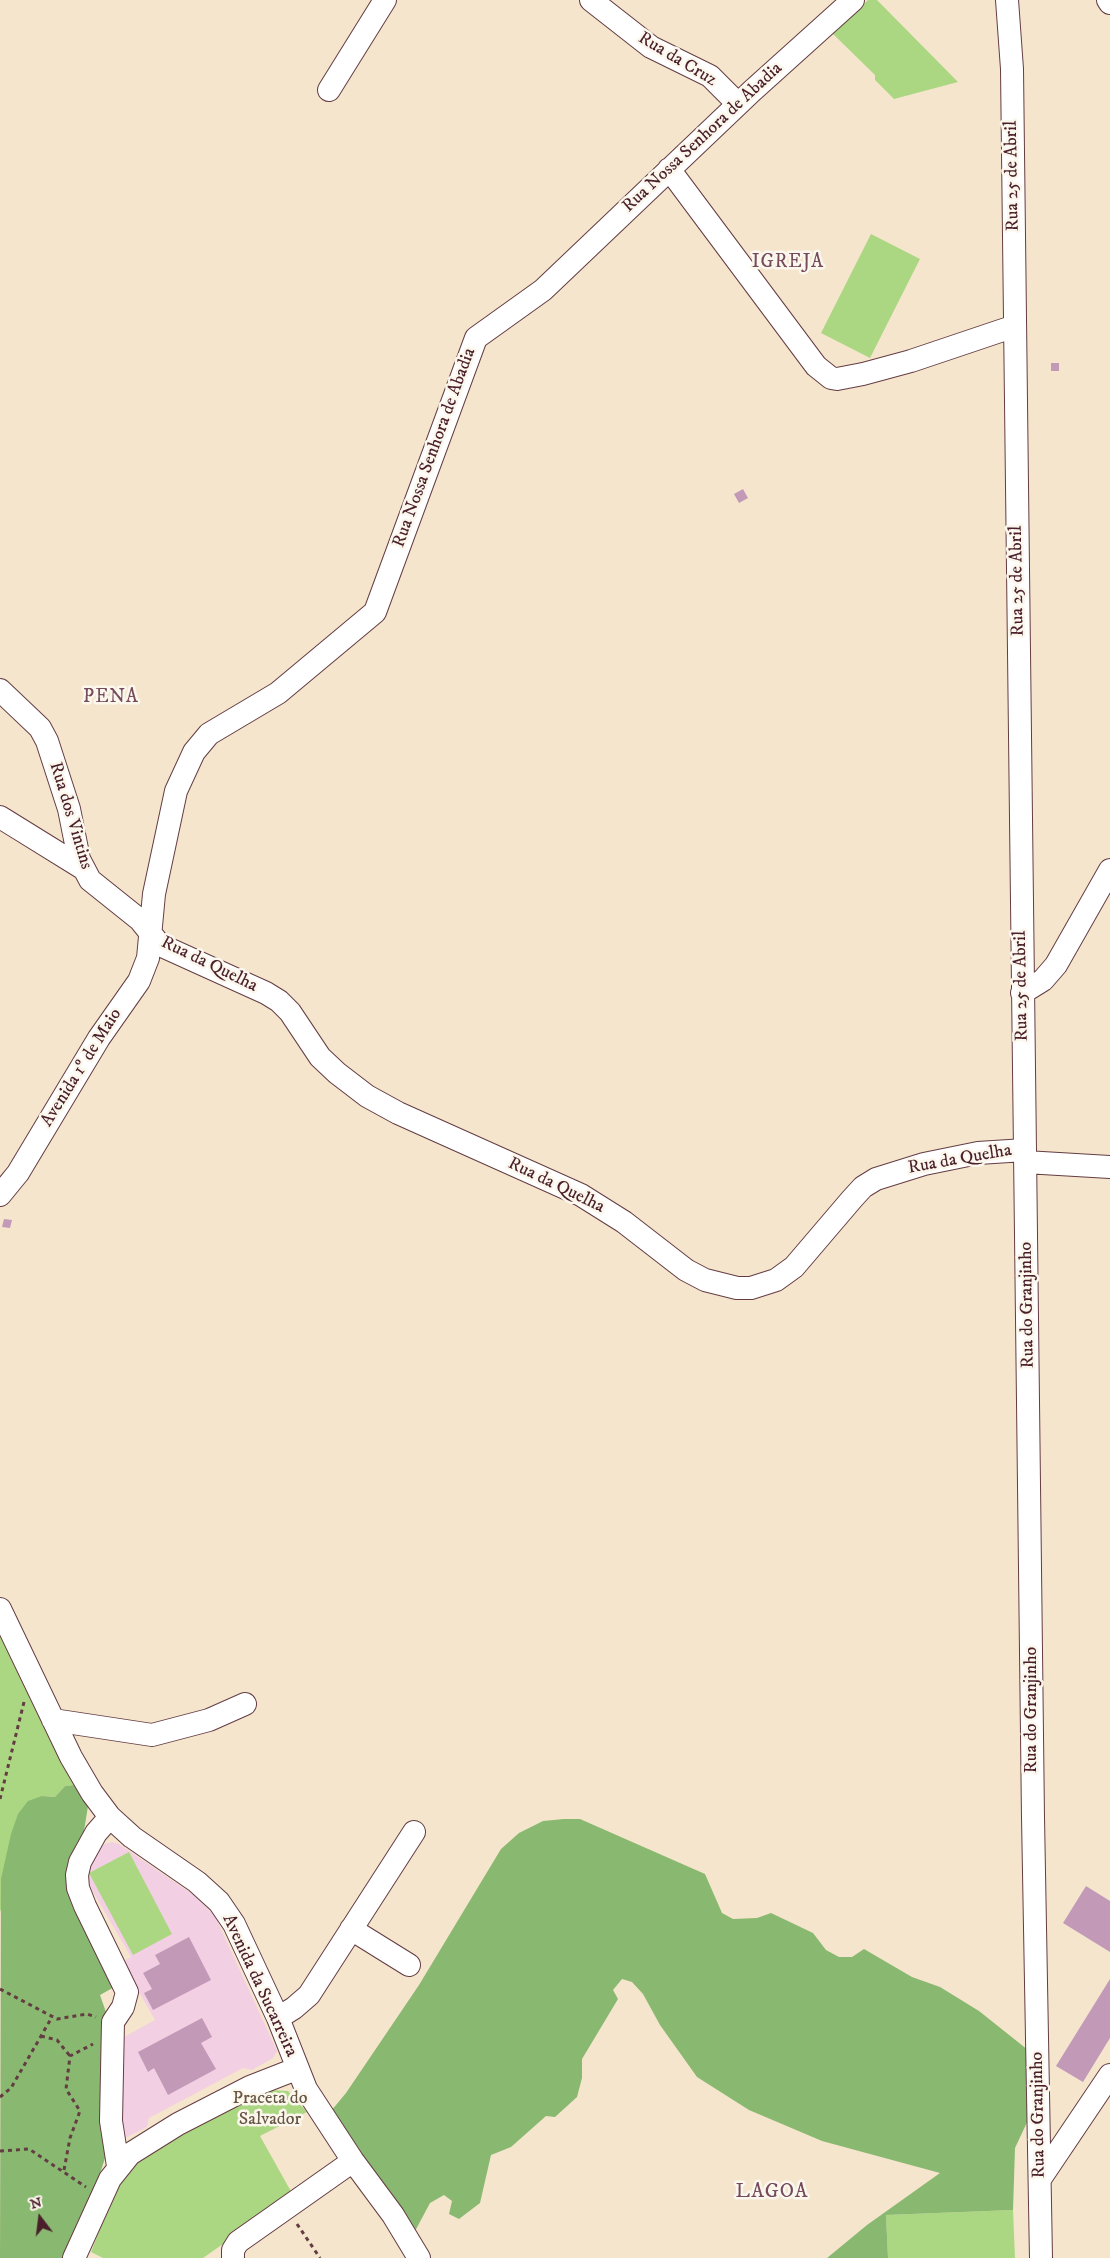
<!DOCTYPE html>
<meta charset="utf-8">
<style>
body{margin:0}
#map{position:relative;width:1110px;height:2258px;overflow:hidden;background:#f5e5cd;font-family:"IM FELL DW Pica",serif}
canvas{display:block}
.north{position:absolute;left:15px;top:2193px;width:50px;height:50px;-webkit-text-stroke:4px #fbf7ec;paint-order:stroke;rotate:345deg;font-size:14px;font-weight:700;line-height:20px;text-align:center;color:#4a1f2b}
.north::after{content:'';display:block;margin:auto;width:18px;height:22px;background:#4a1f2b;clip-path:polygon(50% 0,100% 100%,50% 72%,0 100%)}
</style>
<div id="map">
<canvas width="1110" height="2258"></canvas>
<div class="north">N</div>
</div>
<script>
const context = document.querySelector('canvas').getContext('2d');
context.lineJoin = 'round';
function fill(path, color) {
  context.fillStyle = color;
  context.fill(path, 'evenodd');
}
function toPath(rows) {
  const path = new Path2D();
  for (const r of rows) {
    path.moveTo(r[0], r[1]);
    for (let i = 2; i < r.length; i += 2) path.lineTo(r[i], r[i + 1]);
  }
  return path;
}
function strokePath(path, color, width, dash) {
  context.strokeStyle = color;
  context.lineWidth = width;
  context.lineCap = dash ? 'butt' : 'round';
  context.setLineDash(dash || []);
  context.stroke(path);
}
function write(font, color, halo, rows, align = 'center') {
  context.font = font + ' "IM FELL DW Pica",serif';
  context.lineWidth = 5;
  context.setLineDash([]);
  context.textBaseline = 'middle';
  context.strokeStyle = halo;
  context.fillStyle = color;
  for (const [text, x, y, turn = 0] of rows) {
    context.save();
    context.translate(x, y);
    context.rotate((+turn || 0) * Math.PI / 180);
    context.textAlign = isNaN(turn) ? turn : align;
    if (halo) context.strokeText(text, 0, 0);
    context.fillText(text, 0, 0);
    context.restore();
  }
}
fill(toPath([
 [112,1842,119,1844,195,1896,215,1916,277,2051,273,2058,252,2070,243,2068,149,2118,147,2127,123,2139,117,2126,121,2044,124,2037,155,2020,122,1962,131,1957,88,1883,88,1873,99,1849,105,1844]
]), '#f2cfe2');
fill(toPath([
 [868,0,877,0,958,82,894,99,875,80,875,75,832,33],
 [871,234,920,259,870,358,821,333],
 [0,1630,74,1785,65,1786,55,1797,42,1796,0,1912],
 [129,1852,172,1934,133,1955,89,1873],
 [270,2090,288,2091,307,2112,260,2136,293,2195,203,2258,103,2258,91,2252,116,2187,125,2174,151,2150,239,2102],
 [1013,2210,1015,2258,888,2258,886,2215]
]), '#acd782');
fill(toPath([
 [74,1785,88,1806,84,1831,76,1847,116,1986,100,1995,108,2018,106,2155,96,2186,64,2258,0,2258,1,1879,11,1834,18,1814,28,1801,42,1796,55,1797,65,1786],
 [564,1819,580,1819,705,1874,722,1913,733,1919,757,1918,771,1913,813,1933,826,1950,839,1957,852,1957,864,1949,912,1977,940,1987,979,2011,1028,2050,1030,2116,1015,2148,1013,2210,886,2215,888,2258,827,2258,867,2225,940,2173,822,2141,749,2110,697,2077,660,2025,643,1994,632,1982,622,1979,613,1990,618,1999,582,2059,582,2078,577,2097,555,2117,546,2116,511,2147,491,2155,480,2203,459,2219,449,2214,452,2201,444,2195,430,2203,414,2233,331,2111,346,2093,419,1985,501,1849,519,1833,543,1821]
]), '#89b870');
fill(toPath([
 [1051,363,1059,363,1059,371,1051,371],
 [743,489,748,498,739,503,734,494],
 [4,1219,12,1220,10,1228,2,1227],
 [1086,1886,1110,1901,1110,1952,1063,1923],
 [189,1937,211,1980,153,2010,144,1993,152,1989,143,1973,160,1964,155,1955],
 [1110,1979,1110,2038,1083,2082,1056,2066],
 [202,2018,212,2037,201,2043,216,2069,168,2095,154,2068,148,2072,138,2052]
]), '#c29ab7');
const minor = toPath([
 [591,0,651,47,710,76,738,104],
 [1007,0,1012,69,1033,1817,1041,2258],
 [1108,0,1110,3],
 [329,90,385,0],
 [669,169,816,366,831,378,837,379,863,374,911,361,1015,326],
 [0,690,40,728,47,741,69,809,79,859,90,880,140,920,160,945,266,993,279,1001,290,1012,320,1057,337,1073,367,1096,398,1113,581,1195,624,1222,686,1270,705,1280,737,1288,751,1288,776,1280,794,1267,852,1199,863,1187,876,1179,924,1164,978,1153,1025,1150],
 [0,817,84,869],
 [1022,993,1043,980,1056,965,1110,870],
 [1025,1162,1110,1167],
 [0,1195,18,1173,99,1038,139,981,148,958,154,894,176,791,194,752,209,734,278,693,375,612,476,338,543,290,752,91,853,0],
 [0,1609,71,1757,92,1793,110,1817,132,1837,197,1882,219,1902,234,1924,278,2018,306,2089,353,2161,393,2215,419,2258],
 [53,1720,152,1735,209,1720,245,1704],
 [110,1817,96,1833,80,1862,77,1875,78,1888,85,1906,127,1992,123,2007,113,2022,111,2121,118,2166],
 [351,1929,409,1965],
 [278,2018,294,2008,309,1995,414,1832],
 [1040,2179,1110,2075],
 [74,2258,110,2179,130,2154,178,2124,250,2087,296,2069],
 [233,2258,233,2250,238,2242,353,2161]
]);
strokePath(minor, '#643d43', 24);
strokePath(toPath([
 [0,1799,24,1702],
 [0,1989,57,2019,87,2014,96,2017],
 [41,2036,57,2040,70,2056],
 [0,2097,11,2088,52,2017],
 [0,2151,29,2149,86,2187],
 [64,2170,70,2138,80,2111,66,2089,70,2056,93,2044],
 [297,2224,320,2258]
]), '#643d43', 3, [4, 4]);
strokePath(minor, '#fff', 22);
write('18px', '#4a1f2b', '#fbf7ec', [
 ["Rua da Cruz",677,60,31],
 ["Rua Nossa Senhora de Abadia",703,138,-43],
 ["Rua 25 de Abril",1013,176,-91],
 ["Rua Nossa Senhora de Abadia",435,448,-70],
 ["Rua 25 de Abril",1018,581,-91],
 ["Rua dos Vintins",70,816,73],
 ["Rua da Quelha",209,965,26],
 ["Rua 25 de Abril",1022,986,-91],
 ["Avenida 1º de Maio",82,1068,-58],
 ["Rua da Quelha",960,1160,-10],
 ["Rua da Quelha",556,1186,26],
 ["Rua do Granjinho",1028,1305,-91],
 ["Rua do Granjinho",1032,1710,-90],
 ["Avenida da Sucarreira",259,1986,65],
 ["Rua do Granjinho",1039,2115,-91]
]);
write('18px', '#675645', '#fbf7ec', [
 ["Praceta do",270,2099],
 ["Salvador",270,2120]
]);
context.letterSpacing = '1px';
write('19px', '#744a5c', '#fbf7ec', [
 ["IGREJA",788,263],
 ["PENA",111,698]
]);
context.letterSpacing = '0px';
context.letterSpacing = '1px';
write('20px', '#744a5c', '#fbf7ec', [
 ["LAGOA",772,2193]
]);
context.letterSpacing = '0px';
</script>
